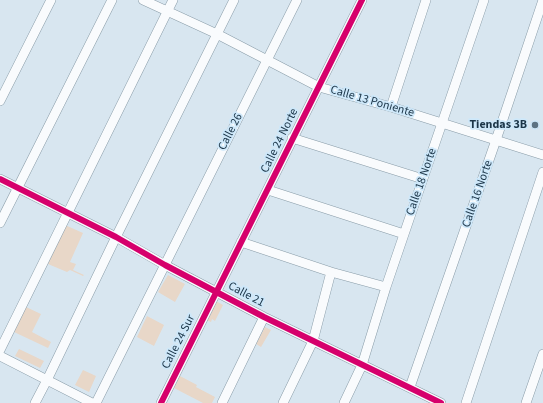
<!DOCTYPE html>
<style>
body{margin:0}
canvas{display:block;background:#d8e6f0}
</style>
<canvas width="543" height="403"></canvas>
<script>
const context = document.querySelector('canvas').getContext('2d');
context.lineJoin = 'round';
function fill(path, color) {
  context.fillStyle = color;
  context.fill(path, 'evenodd');
}
function toPath(rows) {
  const path = new Path2D();
  for (const r of rows) {
    path.moveTo(r[0], r[1]);
    for (let i = 2; i < r.length; i += 2) path.lineTo(r[i], r[i + 1]);
  }
  return path;
}
function strokePath(path, color, width, dash) {
  context.strokeStyle = color;
  context.lineWidth = width;
  context.lineCap = dash ? 'butt' : 'round';
  context.setLineDash(dash || []);
  context.stroke(path);
}
function write(font, color, halo, rows, align = 'center') {
  context.font = font + ' "Source Sans 3",sans-serif';
  context.lineWidth = 3.5;
  context.setLineDash([]);
  context.textBaseline = 'middle';
  context.strokeStyle = halo;
  context.fillStyle = color;
  for (const [text, x, y, turn = 0] of rows) {
    context.save();
    context.translate(x, y);
    context.rotate((+turn || 0) * Math.PI / 180);
    context.textAlign = isNaN(turn) ? turn : align;
    if (halo) context.strokeText(text, 0, 0);
    context.fillText(text, 0, 0);
    context.restore();
  }
}
fill(toPath([
 [65,225,83,233,70,262,76,264,73,270,84,275,83,276,70,270,67,272,48,264],
 [168,275,185,284,175,302,158,292],
 [216,301,223,305,215,321,212,319,211,322,206,320],
 [26,307,41,314,32,332,51,342,48,348,14,332],
 [147,316,164,325,154,346,137,337],
 [265,327,271,330,261,347,256,344],
 [19,349,44,361,40,368,15,356],
 [83,370,96,376,89,392,75,385],
 [180,376,197,385,196,387,215,397,212,403,203,403,174,388]
]), '#e8d7c8');
const street = toPath([
 [143,0,217,34,319,87,391,107,543,155],
 [0,101,51,0],
 [391,107,426,0],
 [292,138,423,179],
 [0,179,116,237,165,265,264,317,441,403],
 [268,190,404,234],
 [0,223,112,0],
 [241,242,331,272,386,287],
 [0,350,173,0],
 [0,356,92,403],
 [410,387,496,140,543,0],
 [35,403,47,380,116,237,234,0],
 [96,403,297,0],
 [161,403,362,0],
 [222,403,264,317],
 [283,403,313,341,331,272],
 [344,403,362,365,386,287,484,0],
 [466,403,543,172],
 [526,403,543,354]
]);
strokePath(street, '#899ca8', 10);
strokePath(street, '#f9fbfd', 9);
strokePath(toPath([
 [0,179,116,237,165,265,264,317,441,403],
 [161,403,362,0]
]), '#d6006c', 6);
for (const [x, y, r, color] of [
 [535,125,4,"#5d7383"]
]) {
  const dot = new Path2D();
  dot.arc(x, y, r, 0, 2 * Math.PI);
  context.fillStyle = color;
  context.fill(dot);
  strokePath(dot, '#cee8fa', 1.5);
}
write('12px', '#1b3548', '#cee8fa', [
 ["Calle 13 Poniente",372,102,16],
 ["Calle 26",231,132,-63],
 ["Calle 24 Norte",280,141,-64],
 ["Calle 18 Norte",422,182,-71],
 ["Calle 16 Norte",478,194,-71],
 ["Calle 21",246,295,28],
 ["Calle 24 Sur",179,342,-63]
]);
write('bold 12px', '#1b3548', '#cee8fa', [
 ["Tiendas 3B",527,125]
], 'right');
</script>
